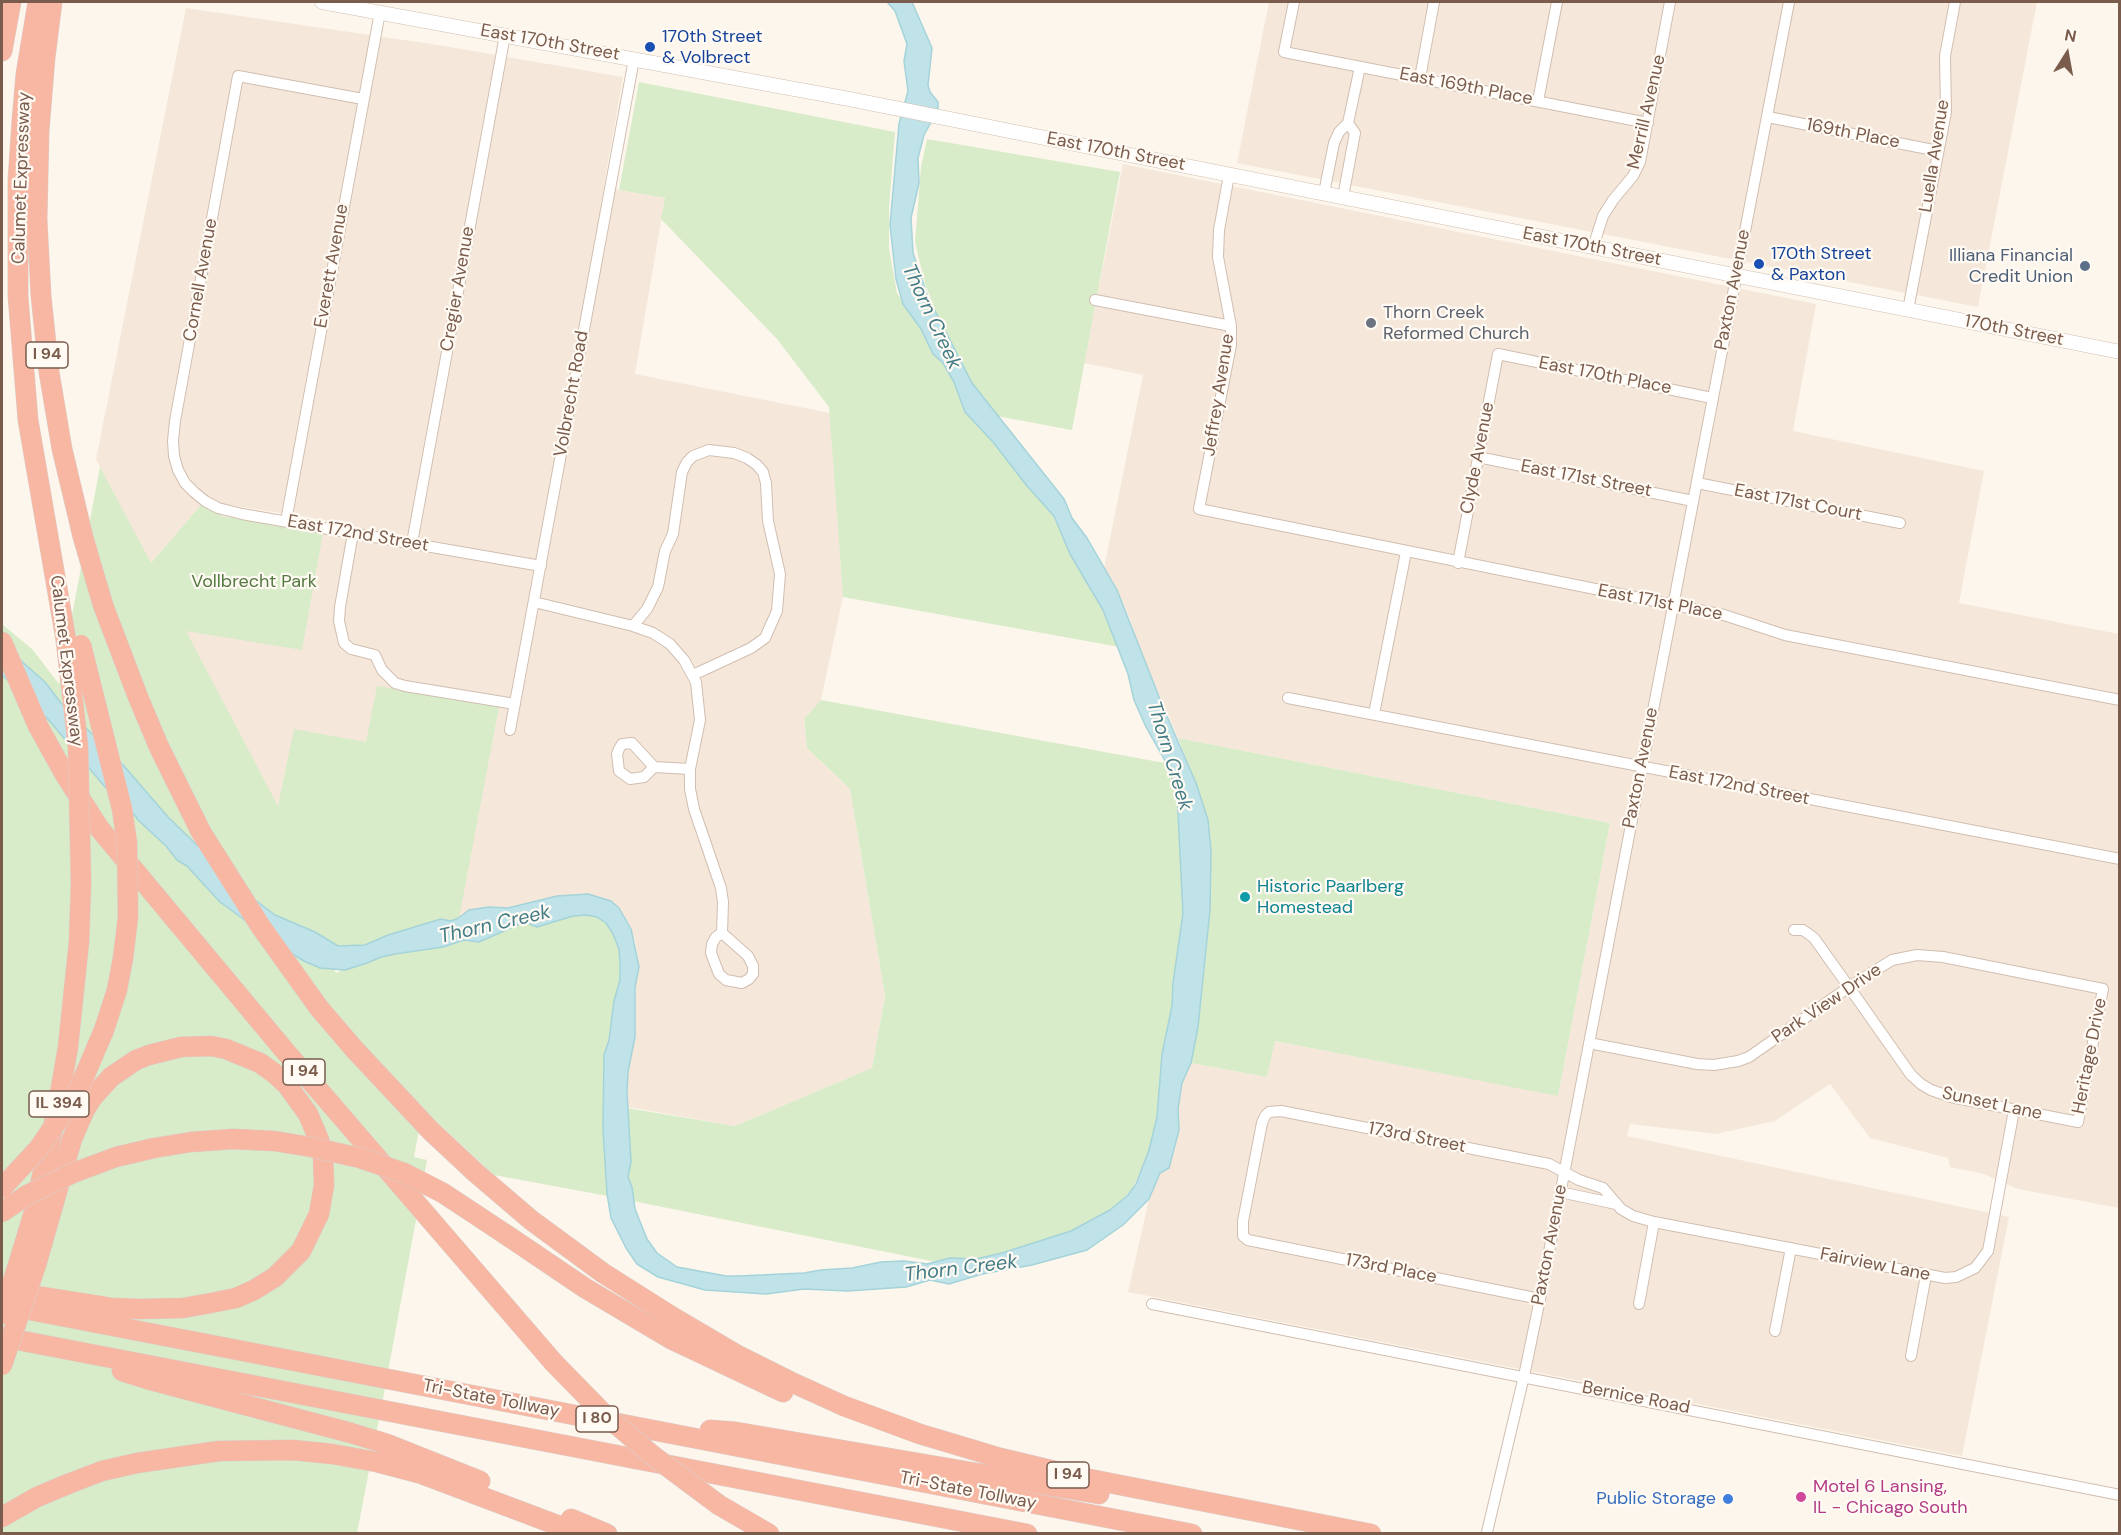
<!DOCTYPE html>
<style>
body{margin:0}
#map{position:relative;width:2121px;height:1535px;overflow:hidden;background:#fdf6ec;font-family:"DM Sans",sans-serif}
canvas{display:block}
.frame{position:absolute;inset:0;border:3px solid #7a5c4d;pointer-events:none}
.north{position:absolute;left:2037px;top:24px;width:60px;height:60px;-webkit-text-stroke:4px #fffaf3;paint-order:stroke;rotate:11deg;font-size:16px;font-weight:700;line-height:24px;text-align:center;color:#7a5c4d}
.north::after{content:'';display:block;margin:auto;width:21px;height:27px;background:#7a5c4d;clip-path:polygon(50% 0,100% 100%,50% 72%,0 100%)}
</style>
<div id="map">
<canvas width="2121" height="1535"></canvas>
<div class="frame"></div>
<div class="north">N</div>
</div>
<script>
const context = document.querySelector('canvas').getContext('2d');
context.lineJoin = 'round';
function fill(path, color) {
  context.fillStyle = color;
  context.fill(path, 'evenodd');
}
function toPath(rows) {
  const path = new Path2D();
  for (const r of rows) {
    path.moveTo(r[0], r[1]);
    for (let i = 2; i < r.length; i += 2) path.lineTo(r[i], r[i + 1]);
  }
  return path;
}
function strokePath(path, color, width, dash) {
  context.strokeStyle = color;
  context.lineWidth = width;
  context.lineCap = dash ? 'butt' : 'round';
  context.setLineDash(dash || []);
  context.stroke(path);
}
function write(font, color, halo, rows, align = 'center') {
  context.font = font + ' "DM Sans",sans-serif';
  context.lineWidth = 4.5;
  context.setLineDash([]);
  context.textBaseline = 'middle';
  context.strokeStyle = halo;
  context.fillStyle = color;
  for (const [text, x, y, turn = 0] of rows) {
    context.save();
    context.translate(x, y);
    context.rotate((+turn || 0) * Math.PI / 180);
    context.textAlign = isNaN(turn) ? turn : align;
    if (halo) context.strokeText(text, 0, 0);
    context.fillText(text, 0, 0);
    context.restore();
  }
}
fill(toPath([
 [1269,2,2037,2,1978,307,1237,163],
 [186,8,438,45,623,77,604,185,619,190,665,198,635,374,830,413,843,597,821,700,804,719,804,721,807,748,850,789,885,996,872,1068,735,1126,628,1107,628,1072,635,1037,635,987,639,967,635,940,588,894,557,896,508,908,489,907,469,910,457,919,499,707,379,687,367,745,279,812,183,630,323,533,325,520,223,504,208,497,149,565,96,459],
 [1123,164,1816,304,1793,431,1984,471,1959,603,2119,634,2119,1208,2018,1189,1984,1174,1950,1167,1948,1158,1870,1138,1830,1084,1775,1121,1716,1134,1630,1124,1627,1136,2009,1217,1962,1456,1128,1292,1149,1199,1160,1173,1170,1165,1177,1140,1179,1130,1178,1109,1182,1083,1191,1063,1267,1077,1274,1041,1558,1095,1610,823,1178,738,1141,653,1130,619,1117,590,1104,568,1143,375,1084,363]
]), '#f5e8da');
fill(toPath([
 [639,82,895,132,889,208,889,249,897,293,968,401,1027,472,1105,595,1125,648,843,597,829,407,777,339,661,219,665,198,619,190],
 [927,139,1120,172,1072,430,991,415,937,326,933,304,925,284,915,242,921,167],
 [100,467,151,563,201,505,222,516,323,533,302,650,186,631,278,806,294,729,366,742,377,686,499,707,456,934,337,951,317,940,336,973,383,950,575,911,595,915,606,923,613,934,619,949,620,980,614,1001,613,1197,494,1175,423,1109,414,1157,427,1160,385,1388,357,1533,2,1533,2,624,33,650,59,684],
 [821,700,1181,766,1195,801,1163,1127,1132,1189,1103,1219,1027,1249,951,1265,623,1199,615,1106,735,1126,872,1068,885,996,850,789,807,748,804,719],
 [1178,738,1610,823,1558,1096,1275,1041,1267,1077,1191,1063,1198,1027,1206,955,1210,910,1211,851,1196,783]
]), '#d8ecc9');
const water = toPath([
 [887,2,912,2,932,48,928,85,930,92,938,102,938,110,924,135,918,158,919,183,911,218,913,253,928,297,972,383,1064,499,1072,518,1087,538,1117,590,1163,707,1196,783,1208,820,1211,851,1210,910,1198,1027,1191,1063,1182,1083,1178,1109,1179,1130,1169,1168,1160,1173,1149,1199,1123,1225,1087,1250,1032,1265,982,1274,949,1284,930,1280,906,1287,848,1291,804,1289,766,1294,705,1290,658,1277,637,1264,626,1248,611,1218,607,1194,603,1129,604,1055,609,1040,614,1001,620,980,620,963,619,949,613,934,606,923,597,917,587,915,573,916,537,927,527,923,520,924,479,942,464,940,443,947,395,954,381,957,367,963,345,970,320,968,304,961,284,949,220,902,187,866,177,860,166,846,138,820,125,802,105,787,47,718,2,675,2,644,45,682,61,703,124,766,168,817,246,893,275,915,315,932,338,946,365,945,388,935,441,919,450,921,457,919,469,910,489,907,508,908,557,896,588,894,611,901,619,908,631,929,639,967,635,987,635,1037,628,1072,627,1092,631,1162,628,1177,632,1187,635,1209,647,1239,657,1253,677,1267,726,1276,739,1276,804,1273,821,1270,852,1268,881,1262,904,1261,927,1264,950,1258,976,1259,1002,1253,1071,1231,1110,1210,1128,1195,1136,1184,1149,1150,1157,1117,1162,1054,1172,1006,1173,983,1183,913,1177,794,1168,766,1146,727,1134,700,1128,674,1103,610,1070,554,1054,516,1027,486,993,442,965,412,954,382,943,363,933,354,921,329,903,304,896,279,890,225,899,124,908,91,904,61,907,44,895,11,887,2]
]);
fill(water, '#bfe3e8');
strokePath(water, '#a5d3da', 1.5);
const minor = toPath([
 [1294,2,1284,52,1648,123],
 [1420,78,1434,2],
 [363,99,238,76,175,421,173,441,174,456,178,470,185,483,194,492,205,501,218,508,242,514,541,566],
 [1538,101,1557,2],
 [1768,117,1938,151],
 [1229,175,1219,230,1218,257,1231,326,1231,345,1199,509,1724,615,1785,635,2120,700],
 [1324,193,1334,143,1339,132,1348,123,1360,67],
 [1343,197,1355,133,1348,123],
 [1593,247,1603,216,1613,200,1633,176,1640,162,1670,2],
 [1095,300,1231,326],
 [1908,310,1946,112,1945,56,1955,2],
 [1478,457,1693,501],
 [1697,483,1900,523],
 [286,521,380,12],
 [353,533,340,607,339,621,344,643,351,649,375,655,382,670,395,683,405,686,515,704],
 [412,543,505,35],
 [1458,563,1498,354,1712,398],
 [534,602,633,626,653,633,670,644,684,660,696,682,700,720,690,769,690,789,694,809,721,888,723,902,722,933,716,937,712,944,711,953,719,974,726,980,742,983,749,979,753,974,753,966,748,956,722,933],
 [633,626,647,609,658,587,665,551,673,534,682,472,687,462,693,456,709,450,734,453,747,458,757,465,763,472,766,483,768,521,780,574,777,611,765,638,751,648,693,675],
 [1288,698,2120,859],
 [1374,714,1406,552],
 [510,730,634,59],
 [654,767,644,777,630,779,619,771,617,754,619,749,622,744,632,743,654,767,690,769],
 [1589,1043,1697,1064,1714,1065,1738,1061,1749,1057,1849,987,1892,960,1917,955,1943,957,2103,989,2078,1122,1951,1097,1931,1090,1921,1084,1911,1075,1849,987,1814,938,1803,930,1794,930],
 [1560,1192,1616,1204],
 [1540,1299,1248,1240,1243,1236,1243,1221,1262,1123,1265,1116,1269,1112,1281,1111,1549,1164,1579,1180,1603,1188,1621,1209,1633,1216,1654,1222,1945,1278,1956,1277,1975,1268,1988,1251,2014,1110],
 [1152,1304,2120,1495],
 [1639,1304,1654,1222],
 [1775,1331,1791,1248],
 [1911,1356,1926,1275],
 [1487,1532,1524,1376,1540,1299,1789,2]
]);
const tertiary = toPath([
 [322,2,849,99,2120,352]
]);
const motorway = toPath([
 [38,2,26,74,22,120,18,180,18,296,28,420,66,640],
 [52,2,45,58,39,131,37,219,41,296,49,372,62,449,83,537,103,605,138,697,159,747,201,832,261,927,319,1008,355,1050,430,1130,476,1173,531,1220,603,1273,671,1316,739,1356,789,1381,844,1406,920,1434,1000,1458,1084,1478,1371,1534],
 [2,51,11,2],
 [2,642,38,726,64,773,99,828,285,1051,554,1363],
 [508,1236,585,1288,671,1339,783,1392],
 [19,1262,34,1212,58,1105,68,1047,79,942],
 [11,1292,112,1308,139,1309,183,1308,211,1303,236,1298,254,1290,275,1277,301,1251,319,1214,324,1185,323,1157,319,1140,308,1114,287,1085,274,1073,260,1063,226,1049,211,1046,181,1047,149,1055,136,1060,111,1077,92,1098,84,1111,72,1139,36,1265],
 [4,1305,1192,1534],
 [2,1337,1027,1534],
 [122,1371,147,1379,351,1433,387,1444,480,1481],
 [710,1430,736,1432,1099,1494],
 [719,1505,769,1534],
 [2,1517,37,1497,68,1484,102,1471,137,1463,219,1451,293,1450,332,1454,377,1462,419,1473,581,1534],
 [571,1519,607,1534]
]);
strokePath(minor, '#d1beb0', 12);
strokePath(tertiary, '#d1beb0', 15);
strokePath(motorway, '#dad1cd', 21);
strokePath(minor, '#fff', 10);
strokePath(tertiary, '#fff', 14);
strokePath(motorway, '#f7b7a3', 20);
const motorwayBridge = toPath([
 [66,640,78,746,81,883,79,942],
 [2,1188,39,1148,78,1091,104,1030,117,990,123,958,128,917,127,843,122,809,81,645],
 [2,1212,27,1195,73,1173,116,1157,154,1148,191,1142,233,1139,274,1141,311,1147,360,1158,404,1173,443,1193,508,1236],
 [2,1314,19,1262],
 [554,1363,603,1413,652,1455,719,1505],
 [2,1365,36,1265]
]);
strokePath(motorwayBridge, '#dad1cd', 21, []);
strokePath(motorwayBridge, '#f7b7a3', 20);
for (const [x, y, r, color] of [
 [650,47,6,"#1a4fb4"],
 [1759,264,6,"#1a4fb4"],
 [2085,266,6,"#5c6f8a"],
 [1371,323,6,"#6b7280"],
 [1245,897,6,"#0f9aa8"],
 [1801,1497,6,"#d1479c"],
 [1728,1499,6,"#3f7fe0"]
]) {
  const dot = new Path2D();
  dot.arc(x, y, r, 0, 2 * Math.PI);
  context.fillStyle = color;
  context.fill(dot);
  strokePath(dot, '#fffaf3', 2);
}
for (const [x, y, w] of [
 [47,355,42],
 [304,1072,42],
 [59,1104,60],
 [597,1419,42],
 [1068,1475,42]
]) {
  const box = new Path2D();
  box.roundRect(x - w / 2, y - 13, w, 26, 4.5);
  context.fillStyle = '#fffaf3';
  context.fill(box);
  strokePath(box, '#7a5c4d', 1.5);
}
write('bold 16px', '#7a5c4d', null, [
 ["I 94",47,355],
 ["I 94",304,1072],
 ["IL 394",59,1104],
 ["I 80",597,1419],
 ["I 94",1068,1475]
]);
write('18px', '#164399', '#fffaf3', [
 ["170th Street",662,37],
 ["& Volbrect",662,58],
 ["170th Street",1771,254],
 ["& Paxton",1771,275]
], 'left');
write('18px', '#7a5c4d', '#fffaf3', [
 ["East 170th Street",550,43,10],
 ["East 169th Place",1466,87,11],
 ["Merrill Avenue",1647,112,-77],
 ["169th Place",1853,134,11],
 ["East 170th Street",1116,152,11],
 ["Luella Avenue",1935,156,-81],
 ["Calumet Expressway",22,178,-88],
 ["East 170th Street",1592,247,11],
 ["Everett Avenue",332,266,-80],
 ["Cornell Avenue",201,280,-80],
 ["Cregier Avenue",458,289,-80],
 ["Paxton Avenue",1733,290,-79],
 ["170th Street",2014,331,11],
 ["East 170th Place",1605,376,11],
 ["Volbrecht Road",572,394,-80],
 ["Jeffrey Avenue",1219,395,-81],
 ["Clyde Avenue",1478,458,-79],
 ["East 171st Street",1586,479,11],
 ["East 171st Court",1798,503,11],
 ["East 172nd Street",358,534,10],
 ["East 171st Place",1660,603,11],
 ["Calumet Expressway",66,661,83],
 ["Paxton Avenue",1641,768,-79],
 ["East 172nd Street",1739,786,11],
 ["Park View Drive",1827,1004,-34],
 ["Heritage Drive",2090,1056,-79],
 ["Sunset Lane",1992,1104,12],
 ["173rd Street",1417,1138,11],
 ["Paxton Avenue",1550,1245,-79],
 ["Fairview Lane",1875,1265,11],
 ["173rd Place",1391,1269,11],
 ["Bernice Road",1636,1398,11],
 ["Tri-State Tollway",491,1399,11],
 ["Tri-State Tollway",968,1491,11]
]);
write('18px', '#4e5e75', '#fffaf3', [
 ["Illiana Financial",2073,256],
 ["Credit Union",2073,277]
], 'right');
write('18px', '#5b616d', '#fffaf3', [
 ["Thorn Creek",1383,313],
 ["Reformed Church",1383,334]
], 'left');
write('18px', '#537a41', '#fffaf3', [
 ["Vollbrecht Park",254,582]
]);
write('18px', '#0d838f', '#fffaf3', [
 ["Historic Paarlberg",1257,887],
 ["Homestead",1257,908]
], 'left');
write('18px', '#b23c85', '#fffaf3', [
 ["Motel 6 Lansing,",1813,1487],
 ["IL - Chicago South",1813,1508]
], 'left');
write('18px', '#366cbe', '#fffaf3', [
 ["Public Storage",1716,1499]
], 'right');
write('italic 20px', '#437c86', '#fffaf3', [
 ["Thorn Creek",931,317,65],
 ["Thorn Creek",1169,756,73],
 ["Thorn Creek",495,925,-13],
 ["Thorn Creek",961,1269,-7]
]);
</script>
